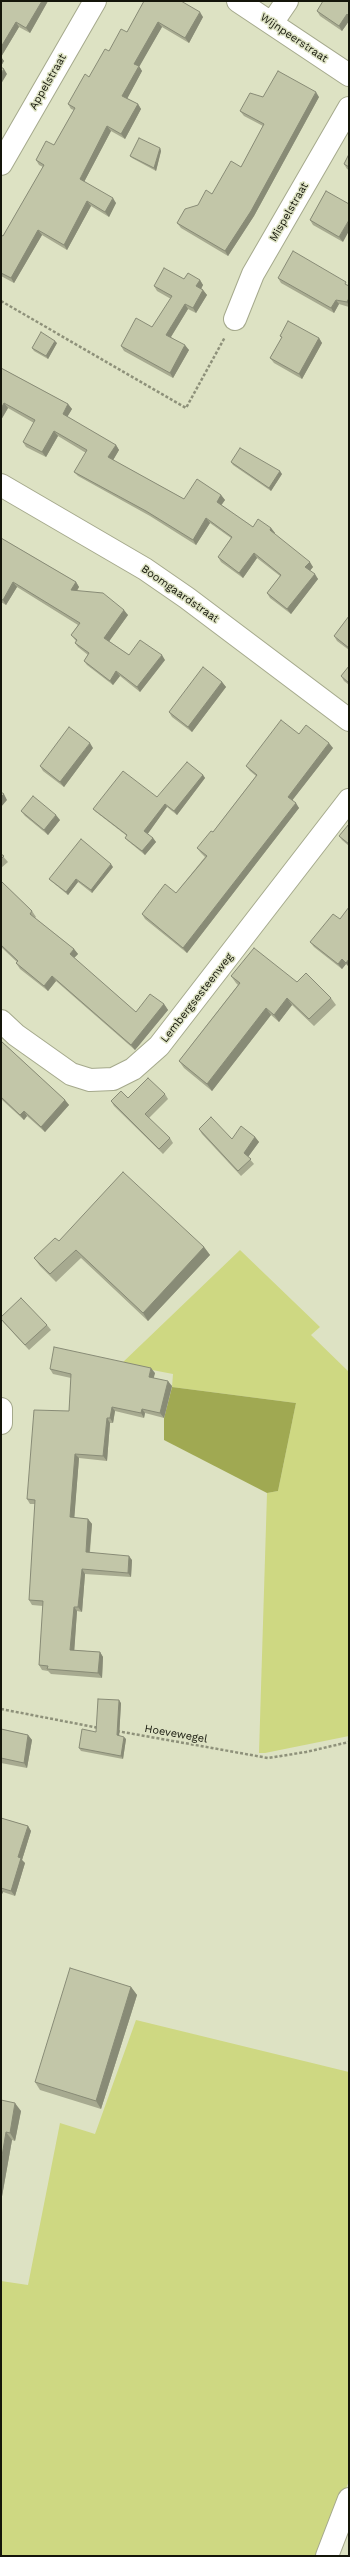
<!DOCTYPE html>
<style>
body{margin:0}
#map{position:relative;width:350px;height:2557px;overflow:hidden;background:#dde2c3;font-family:"Work Sans",sans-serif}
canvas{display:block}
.frame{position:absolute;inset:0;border:2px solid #14150a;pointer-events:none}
</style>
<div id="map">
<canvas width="350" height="2557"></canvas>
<div class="frame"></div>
</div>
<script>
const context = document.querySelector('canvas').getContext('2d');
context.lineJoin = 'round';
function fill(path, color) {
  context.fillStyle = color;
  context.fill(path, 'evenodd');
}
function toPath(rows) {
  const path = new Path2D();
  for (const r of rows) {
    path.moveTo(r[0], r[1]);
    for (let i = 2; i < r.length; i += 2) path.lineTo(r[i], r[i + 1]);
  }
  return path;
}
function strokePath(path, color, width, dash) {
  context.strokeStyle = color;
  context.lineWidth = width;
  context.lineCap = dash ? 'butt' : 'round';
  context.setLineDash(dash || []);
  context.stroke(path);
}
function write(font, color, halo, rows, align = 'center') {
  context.font = font + ' "Work Sans",sans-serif';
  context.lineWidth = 3;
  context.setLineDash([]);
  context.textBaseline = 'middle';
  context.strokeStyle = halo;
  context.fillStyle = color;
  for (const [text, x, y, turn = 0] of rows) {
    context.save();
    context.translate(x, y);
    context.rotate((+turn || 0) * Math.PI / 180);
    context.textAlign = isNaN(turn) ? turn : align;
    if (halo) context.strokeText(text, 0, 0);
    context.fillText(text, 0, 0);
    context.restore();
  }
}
fill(toPath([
 [240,1250,320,1327,311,1335,349,1372,349,1736,265,1753,259,1753,267,1493,278,1491,296,1403,172,1387,173,1374,121,1364],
 [136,2020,349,2072,349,2481,318,2556,1,2556,1,2281,28,2285,60,2123,95,2134]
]), '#ced882');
fill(toPath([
 [172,1387,296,1403,278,1491,267,1493,164,1440,164,1418]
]), '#a0a952');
const minor = toPath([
 [238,1,349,75],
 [272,23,287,1],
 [1,164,95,1],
 [235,319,253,274,349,108],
 [1,485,145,569,187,598,349,720],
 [1,1021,16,1035,71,1074,90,1080,113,1079,133,1069,159,1046,349,800],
 [1,1409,1,1423],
 [327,2556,349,2499]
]);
strokePath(minor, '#a5a98c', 24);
strokePath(toPath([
 [1,301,186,408,225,337],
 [1,1709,99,1728],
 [117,1731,268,1758,306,1752,349,1742]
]), '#8e917a', 2.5, [3, 2]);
strokePath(minor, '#fff', 22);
fill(toPath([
 [1,1,48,1,30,33,19,27,1,57,4,61,1,66],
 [144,1,203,17,189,43,162,27,139,66,142,71,127,98,138,104,141,109,125,139,111,131,84,182,116,203,109,217,91,206,67,250,42,235,14,283,1,276,1,235,3,236,43,167,39,165,36,160,54,145,74,110,71,109,68,104,89,77,109,51,127,32],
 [349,1,349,21,342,31,320,16,317,11],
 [263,97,319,97,254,216,228,256,181,228,177,223,198,205,212,194,241,167,263,126,244,116,240,111],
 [160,148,161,151,156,171,132,158,130,156],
 [349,154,349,170,347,169,344,164],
 [326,191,343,242,313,225,310,220],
 [278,278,349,286,349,307,339,304,334,313,281,283],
 [184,279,200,280,203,285,201,288,203,290,207,295,196,313,188,309,171,337,189,350,173,378,124,351,121,346,152,327,171,299,157,291,154,286],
 [280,336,319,338,322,343,302,379,274,363,270,358,282,338],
 [57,343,48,359,34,351,32,348],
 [1,368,68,404,72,409,67,417,116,445,119,450,113,460,184,499,221,495,225,500,221,505,253,527,271,528,275,533,274,534,313,567,310,570,318,579,291,614,270,598,267,593,280,576,257,558,243,578,221,562,218,557,231,538,210,523,196,545,150,516,78,476,74,472,86,453,58,436,46,457,26,447,23,442,34,423,8,408,1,420],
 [231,462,282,474,271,491,233,465],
 [1,538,76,582,79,587,77,591,128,615,109,641,129,655,165,660,140,692,120,676,113,685,87,665,84,661,88,655,78,647,75,643,76,641,71,635,78,625,17,587,6,605,1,602],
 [349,616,349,650,337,641,334,636],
 [349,666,349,685,344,681,341,676],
 [222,682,226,687,192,732,172,717,169,712],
 [299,734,333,748,292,800,299,808,187,953,145,919,142,914,176,893,205,857,201,853,197,848,213,832,256,776,250,771,246,766],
 [93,748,64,787,43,771,40,766],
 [203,775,205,778,177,815,167,807,147,834,153,838,156,842,145,855,128,841,125,838,127,836,96,812,93,809,157,797],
 [21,811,60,820,48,835,25,816],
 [349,824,349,846,342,840,339,836],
 [1,854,8,862,1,868],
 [113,867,92,893,78,882,68,895,51,881,49,879],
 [1,881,32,911,36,917,35,918,74,949,78,954,74,958,136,1012,164,1004,168,1010,135,1050,56,981,48,991,20,969,16,963,17,962,1,947],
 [349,907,349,967,346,964,342,969,314,947,310,942,340,919],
 [231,976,297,982,331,998,336,1005,314,1026,292,1005,279,1022,271,1015,212,1091,184,1068,179,1061,238,985,236,983],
 [1,1041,65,1100,69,1105,45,1132,27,1116,24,1120,1,1099],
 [165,1094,168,1099,149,1118,170,1138,173,1143,163,1154,114,1106,111,1101,128,1098],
 [199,1129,232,1139,255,1137,259,1142,248,1157,254,1164,241,1176,202,1134],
 [59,1241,204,1247,210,1255,148,1321,81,1258,56,1282,40,1266,34,1258],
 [1,1319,47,1325,51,1330,29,1350,4,1323],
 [50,1369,155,1373,153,1378,172,1386,164,1418,145,1413,144,1418,115,1411,113,1423,110,1423,107,1461,79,1458,74,1518,88,1519,92,1524,90,1552,132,1560,131,1577,85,1574,82,1612,77,1611,74,1650,100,1652,103,1657,102,1678,51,1674,48,1671,42,1670,39,1665,43,1606,32,1605,29,1600,35,1504,30,1504,27,1499,69,1411,71,1378,53,1374],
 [121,1703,119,1736,126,1739,123,1759,81,1751,79,1748,96,1732],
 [1,1729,28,1735,32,1740,27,1768,1,1763],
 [1,1818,28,1826,31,1831,22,1860,25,1863,15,1896,3,1892,1,1896],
 [131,1987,137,1995,101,2109,40,2090,35,2082],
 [1,2100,21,2111,15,2141,12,2140,1,2202]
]), '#a7aa90');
fill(toPath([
 [42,1,48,1,30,33,26,28],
 [200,12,203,17,189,43,185,38],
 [347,14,349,17,349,21,342,31,339,26],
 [16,22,19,27,1,57,4,61,1,66,1,47],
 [158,22,162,27,138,69,134,64],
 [139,66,142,71,126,101,122,96],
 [4,69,7,74,1,84,1,73],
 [316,92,319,97,254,216,228,256,225,251],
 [138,104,141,109,125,139,121,134],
 [107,126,111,131,83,184,80,179],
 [160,148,161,151,156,171,154,168],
 [113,198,116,203,109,217,105,212],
 [87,201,91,206,67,250,64,245],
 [349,220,349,231,343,242,339,237],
 [38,230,42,235,14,283,11,278],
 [200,280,203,285,200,291,196,286],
 [203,290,207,295,196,313,193,308],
 [349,298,349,306,347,302],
 [336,300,339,304,334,313,331,308],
 [185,304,188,309,169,340,166,335],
 [319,338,322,343,302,379,299,374],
 [55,341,57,343,48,359,46,356],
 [185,345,189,350,173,378,170,373],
 [4,403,8,408,1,420,1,409],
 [68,404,72,409,66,419,63,414],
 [54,431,58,436,46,457,42,452],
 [116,445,119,450,112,462,108,457],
 [280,471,282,474,271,491,269,488],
 [221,495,225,500,220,507,217,502],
 [206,518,210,523,196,545,193,540],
 [271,528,275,533,273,535,270,530],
 [254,553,257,558,243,578,239,573],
 [310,562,313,567,309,572,305,567],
 [315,574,318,579,291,614,287,609],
 [13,582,17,587,6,605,3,600],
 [76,582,79,587,74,595,71,590],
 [124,610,128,615,108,643,104,638],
 [162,655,165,660,140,692,137,687],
 [116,671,120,676,113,685,110,681],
 [222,682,226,687,192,732,188,727],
 [90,743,93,748,64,787,60,782],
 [329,743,333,748,291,802,288,797],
 [203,775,205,778,177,815,174,811],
 [4,794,7,800,1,807,1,797],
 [296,803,299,808,187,953,183,948],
 [165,804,167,807,147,835,144,831],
 [56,815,60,820,48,835,44,830],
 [153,838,156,842,145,855,142,851],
 [111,864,113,867,92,893,91,890],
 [76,879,78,882,68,895,66,892],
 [74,949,78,954,73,959,70,954],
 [342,959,346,964,342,969,338,964],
 [349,959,349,967,346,963],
 [52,976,56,981,48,991,44,986],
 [287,998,292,1005,279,1022,274,1015],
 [164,1004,168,1010,135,1050,131,1045],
 [266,1008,271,1015,212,1091,207,1084],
 [65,1100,69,1105,45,1132,41,1127],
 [24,1111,27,1116,24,1120,20,1115],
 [255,1137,259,1142,248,1157,244,1153],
 [204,1247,210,1255,148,1321,143,1313],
 [151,1368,155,1373,153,1381,149,1377],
 [168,1381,172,1386,164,1418,160,1413],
 [112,1407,115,1411,113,1423,110,1418],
 [142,1409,145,1413,144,1418,141,1413],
 [107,1418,110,1423,107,1461,103,1456],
 [75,1454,79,1458,74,1522,70,1517],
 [88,1519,92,1524,89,1557,86,1552],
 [129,1556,132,1560,131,1577,128,1573],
 [82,1569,85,1574,82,1612,78,1607],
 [74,1607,77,1611,74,1655,70,1650],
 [100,1652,103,1657,102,1678,98,1673],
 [119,1700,121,1703,119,1738,117,1735],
 [28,1735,32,1740,27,1768,24,1763],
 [124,1737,126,1739,123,1759,121,1756],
 [28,1826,31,1831,22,1860,25,1863,15,1896,11,1891,18,1857],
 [1,1889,3,1892,1,1896],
 [131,1987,137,1995,101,2109,96,2101],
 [15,2103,21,2111,15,2141,10,2133],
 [6,2132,12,2140,1,2202,1,2162]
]), '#888b76');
const building = toPath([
 [1,1,42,1,26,28,16,22,1,47,1,1],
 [144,1,181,1,200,12,185,38,158,22,134,64,139,66,122,96,138,104,121,134,107,126,80,179,113,198,105,212,87,201,64,245,38,230,11,278,1,273,1,235,3,236,44,165,36,160,46,141,54,145,75,108,68,104,85,74,89,77,105,49,109,51,121,29,127,32,144,1],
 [323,1,349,1,349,16,347,14,339,26,317,11,323,1],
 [1,67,4,69,1,73,1,67],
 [278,71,316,92,251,211,225,251,177,223,185,209,198,205,206,190,212,194,231,161,241,167,264,124,240,111,250,93,263,97,278,71],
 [139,138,160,148,154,168,130,156,139,138],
 [349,154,349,167,344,164,349,154],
 [326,191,349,204,349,220,339,237,310,220,326,191],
 [293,251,346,282,345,284,349,286,349,298,347,302,336,300,331,308,278,278,293,251],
 [164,268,184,279,188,273,200,280,196,286,203,290,193,308,185,304,166,335,185,345,170,373,121,346,136,318,152,327,172,296,154,286,164,268],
 [288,321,319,338,299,374,270,358,282,337,280,336,288,321],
 [41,332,55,341,46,356,32,348,41,332],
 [1,368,68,404,63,414,116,445,108,457,184,499,197,479,221,495,217,502,253,527,258,519,271,528,270,530,310,562,305,567,315,574,287,609,267,593,281,575,254,553,239,573,218,557,232,537,206,518,193,540,146,511,74,472,87,450,54,431,42,452,23,442,35,420,4,403,1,409,1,368],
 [240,448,280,471,269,488,231,462,240,448],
 [1,538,76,582,71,590,103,593,124,610,104,638,129,655,140,640,162,655,137,687,116,671,110,681,84,661,89,653,75,643,77,640,71,635,80,623,13,582,3,600,1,599,1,538],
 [349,616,349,648,334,636,349,616],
 [349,666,349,683,341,676,349,666],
 [203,667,222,682,188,727,169,712,203,667],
 [281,720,299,734,306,725,329,743,288,797,296,803,183,948,142,914,165,884,176,893,207,856,197,848,211,831,213,832,257,775,246,766,281,720],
 [69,727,90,743,60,782,40,766,69,727],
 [187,762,203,775,174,811,165,804,144,831,153,838,142,851,125,838,127,835,93,809,123,771,157,797,187,762],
 [1,792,4,794,1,797,1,792],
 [33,796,56,815,44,830,21,811,33,796],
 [349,824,349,844,339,836,349,824],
 [81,839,111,864,91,890,76,879,66,892,49,879,81,839],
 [1,854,4,856,1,859,1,854],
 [1,881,32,911,30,914,74,949,70,954,136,1012,150,994,164,1004,131,1045,52,976,44,986,16,963,18,961,1,945,1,881],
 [349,907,349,959,346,963,342,959,338,964,310,942,333,914,340,919,349,907],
 [254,948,297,982,306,973,331,998,309,1019,287,998,274,1015,266,1008,207,1084,179,1061,240,983,231,976,254,948],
 [1,1041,65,1100,41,1127,24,1111,20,1115,1,1097,1,1041],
 [148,1078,165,1094,145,1114,170,1138,159,1149,111,1101,121,1091,128,1098,148,1078],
 [211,1117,232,1139,241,1126,255,1137,244,1153,251,1159,238,1171,199,1129,211,1117],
 [123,1172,204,1247,143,1313,76,1250,50,1274,34,1258,55,1238,59,1241,123,1172],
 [21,1298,47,1325,25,1345,1,1319,1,1317,21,1298],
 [54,1347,151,1368,149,1377,168,1381,160,1413,142,1409,141,1413,112,1407,110,1418,107,1418,103,1456,75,1454,70,1517,88,1519,86,1552,129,1556,128,1573,82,1569,78,1607,74,1607,70,1650,100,1652,98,1673,47,1669,48,1666,39,1665,43,1601,29,1600,35,1500,27,1499,34,1410,69,1411,71,1374,50,1369,54,1347],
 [98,1699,119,1700,117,1735,124,1737,121,1756,79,1748,82,1729,96,1732,98,1699],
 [1,1729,28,1735,24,1763,1,1758,1,1729],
 [1,1818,28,1826,18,1857,21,1858,11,1891,1,1888,1,1818],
 [70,1968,131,1987,96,2101,35,2082,70,1968],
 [1,2100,15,2103,10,2133,6,2132,1,2162,1,2100]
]);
fill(building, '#c2c6a8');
strokePath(building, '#888b76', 1);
write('11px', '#14150a', '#dde2c3', [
 ["Wijnpeerstraat",294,38,34],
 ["Appelstraat",48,82,-60],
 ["Mispelstraat",289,212,-60],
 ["Boomgaardstraat",180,594,35],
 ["Lembergsesteenweg",197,998,-52],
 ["Hoevewegel",176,1734,10]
]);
</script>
